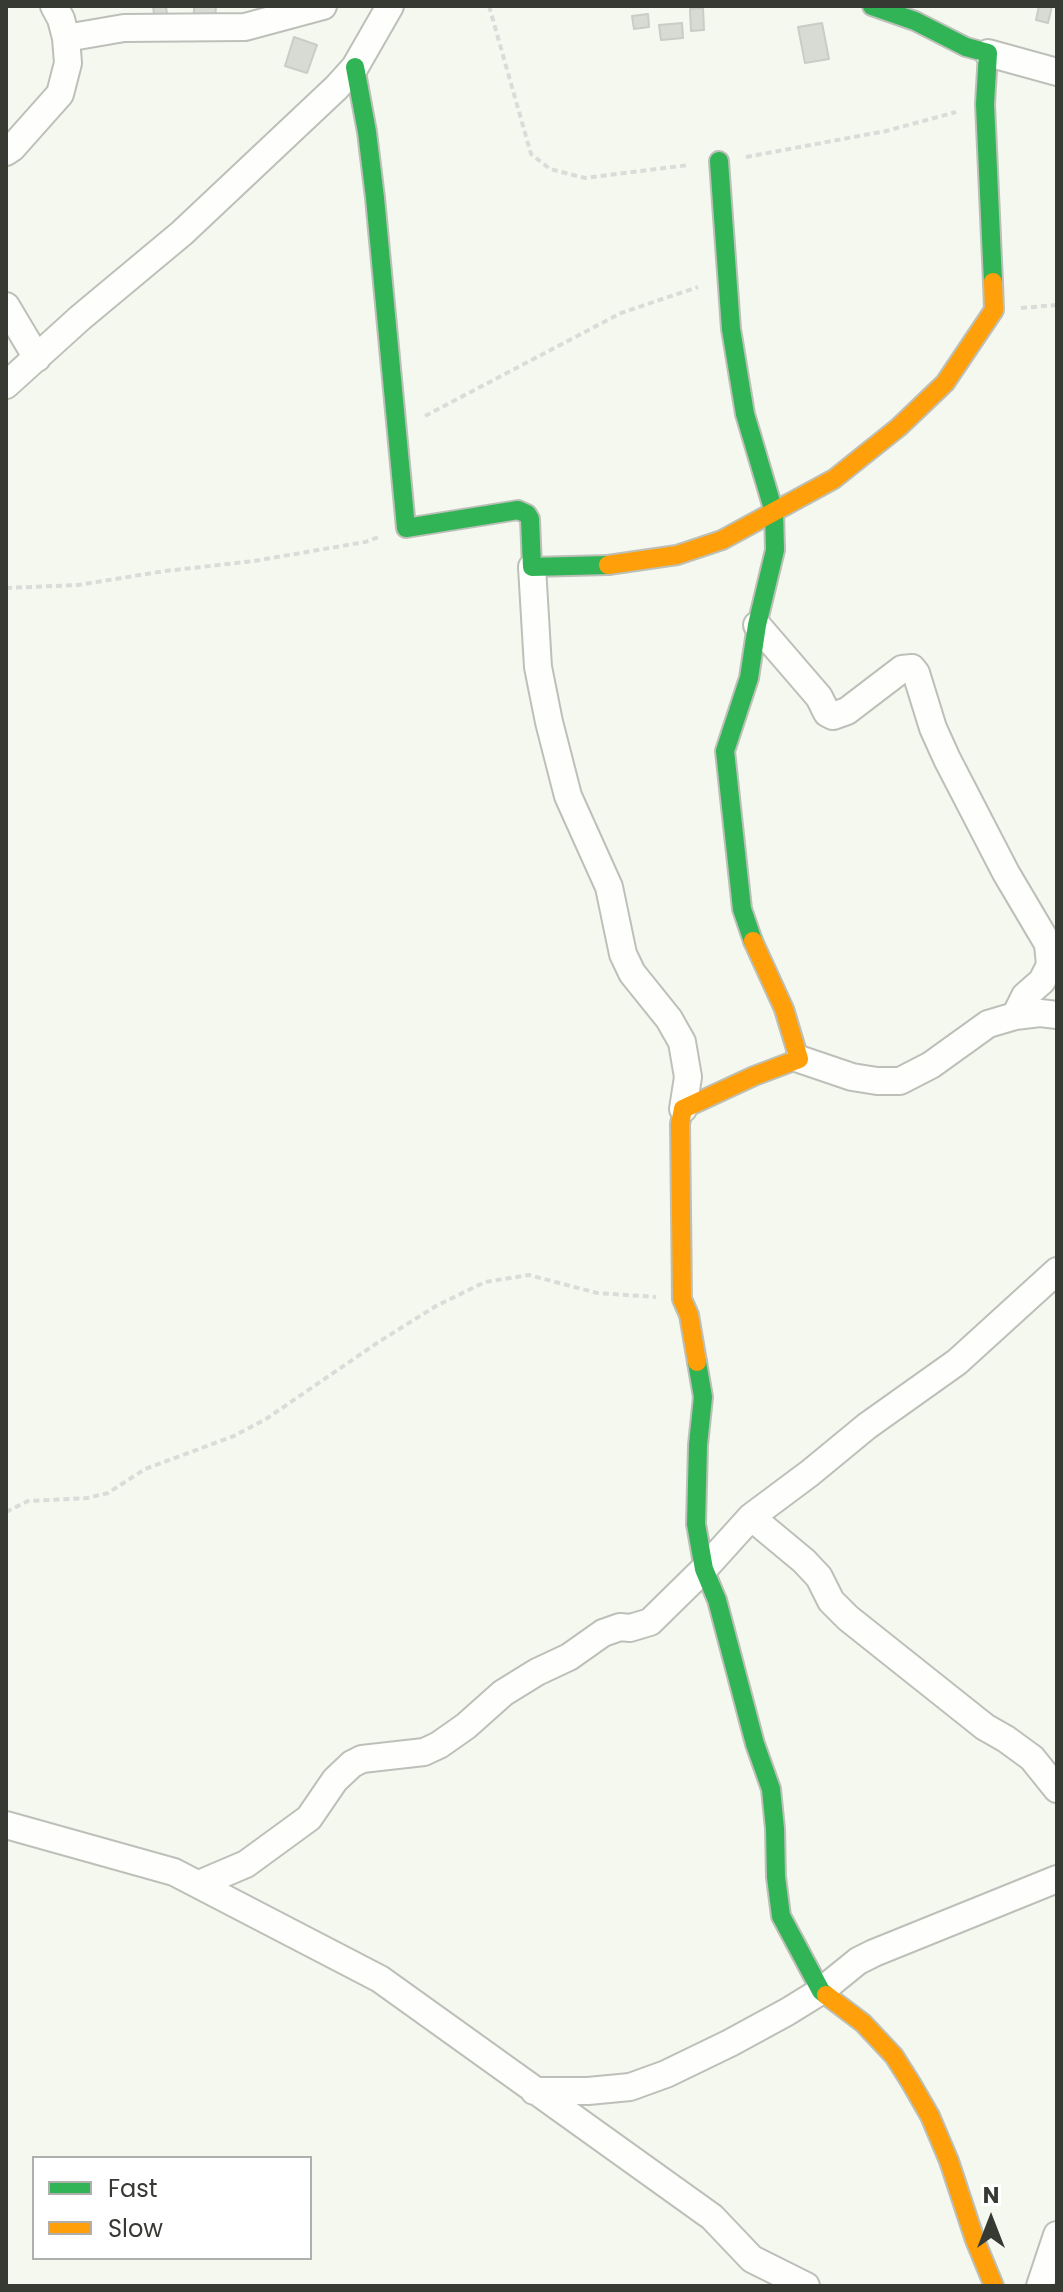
<!DOCTYPE html>
<style>
body{margin:0}
#map{position:relative;width:1063px;height:2292px;overflow:hidden;background:#f5f8ee;font-family:Poppins,sans-serif}
canvas{display:block}
.frame{position:absolute;inset:0;border:8px solid #373933;pointer-events:none}
.legend{position:absolute;left:32px;top:2156px;width:280px;height:104px;box-sizing:border-box;background:#fff;border:2px solid #afb0ad;margin:0;padding:10px 14px;list-style:none;font-size:24px;color:#373933}
.legend li{display:flex;align-items:center;gap:16px;height:40px}
.legend b{width:40px;border:2px solid #afb0ad}
.north{position:absolute;left:951px;top:2180px;width:80px;height:80px;-webkit-text-stroke:6px #fff;paint-order:stroke;rotate:0deg;font-size:22px;font-weight:700;line-height:32px;text-align:center;color:#373933}
.north::after{content:'';display:block;margin:auto;width:28px;height:36px;background:#373933;clip-path:polygon(50% 0,100% 100%,50% 72%,0 100%)}
</style>
<div id="map">
<canvas width="1063" height="2292"></canvas>
<div class="frame"></div>
<ul class="legend">
<li><b style="height:10px;background:#30b455"></b>Fast</li>
<li><b style="height:10px;background:#ff9f0a"></b>Slow</li>
</ul>
<div class="north">N</div>
</div>
<script>
const context = document.querySelector('canvas').getContext('2d');
context.lineJoin = 'round';
function fill(path, color) {
  context.fillStyle = color;
  context.fill(path, 'evenodd');
}
function toPath(rows) {
  const path = new Path2D();
  for (const r of rows) {
    path.moveTo(r[0], r[1]);
    for (let i = 2; i < r.length; i += 2) path.lineTo(r[i], r[i + 1]);
  }
  return path;
}
function strokePath(path, color, width, dash) {
  context.strokeStyle = color;
  context.lineWidth = width;
  context.lineCap = dash ? 'butt' : 'round';
  context.setLineDash(dash || []);
  context.stroke(path);
}
const building = toPath([
 [153,6,166,6,167,14,154,15,153,6],
 [194,6,216,6,215,20,194,19,194,6],
 [1039,6,1052,6,1048,23,1036,20,1039,6],
 [703,8,704,30,691,31,690,9,703,8],
 [648,14,649,27,634,29,632,16,648,14],
 [682,23,683,38,661,40,659,25,682,23],
 [822,23,829,59,805,63,798,27,822,23],
 [294,37,317,45,307,73,285,66,294,37]
]);
fill(building, '#d8dbd4');
strokePath(building, '#caccc5', 2);
const street = toPath([
 [66,38,124,28,245,27,323,6],
 [988,53,1057,72],
 [6,152,12,148,60,94,68,63,66,38,61,19,54,6],
 [6,306,37,358],
 [6,385,80,318,182,233,336,88,355,67,390,6],
 [532,567,538,667,549,722,568,796,609,887,623,954,632,973,669,1019,682,1042,688,1077,683,1109],
 [757,625,819,697,827,713,833,716,847,711,902,669,912,668,916,673,933,728,947,759,1006,873,1048,944,1050,965,1042,981,1025,996,1015,1016],
 [799,1059,852,1077,877,1081,900,1081,931,1065,988,1024,1015,1016,1040,1013,1057,1015],
 [751,1517,804,1561,819,1577,831,1601,848,1618,985,1727,1006,1739,1032,1758,1057,1789],
 [6,1825,174,1872,380,1979,712,2217,752,2259,806,2286],
 [199,1884,246,1864,309,1818,335,1780,352,1764,362,1759,424,1752,439,1745,466,1726,503,1693,537,1672,569,1657,603,1633,620,1627,630,1628,650,1622,704,1569,751,1517,810,1473,867,1426,957,1362,1057,1271],
 [534,2091,588,2091,630,2087,666,2074,730,2043,787,2012,821,1991,858,1961,874,1953,1057,1879],
 [1040,2286,1057,2235]
]);
const fast = toPath([
 [872,6,915,21,966,47,988,53,985,104,993,282],
 [355,67,367,132,375,198,406,528,518,510,527,514,530,519,532,567,608,565],
 [719,161,731,329,745,414,774,512,775,550,757,625,749,678,725,751,742,909,753,941],
 [697,1362,703,1397,698,1445,696,1524,704,1569,717,1600,755,1744,771,1789,775,1829,776,1877,781,1916,821,1991,826,1995]
]);
const slow = toPath([
 [608,565,677,555,722,540,834,479,899,427,945,383,994,310,993,282],
 [697,1362,689,1315,682,1299,680,1124,683,1109,754,1076,799,1059,784,1009,753,941],
 [826,1995,863,2023,894,2056,911,2083,930,2116,949,2161,975,2240,994,2286]
]);
strokePath(street, '#bdc0b9', 30);
strokePath(fast, '#bdc0b9', 22);
strokePath(slow, '#bdc0b9', 22);
strokePath(toPath([
 [489,6,531,154,550,169,585,178,689,165],
 [746,157,886,131,956,112],
 [1021,308,1057,305],
 [425,416,621,313,698,287],
 [6,588,78,585,165,571,254,561,365,542,379,537],
 [6,1512,28,1501,87,1498,108,1493,145,1469,234,1436,266,1419,377,1343,436,1306,485,1282,529,1275,597,1293,656,1297]
]), '#dbdcd9', 4, [6, 4]);
strokePath(street, '#fefefc', 26);
strokePath(fast, '#30b455', 18);
strokePath(slow, '#ff9f0a', 18);
</script>
